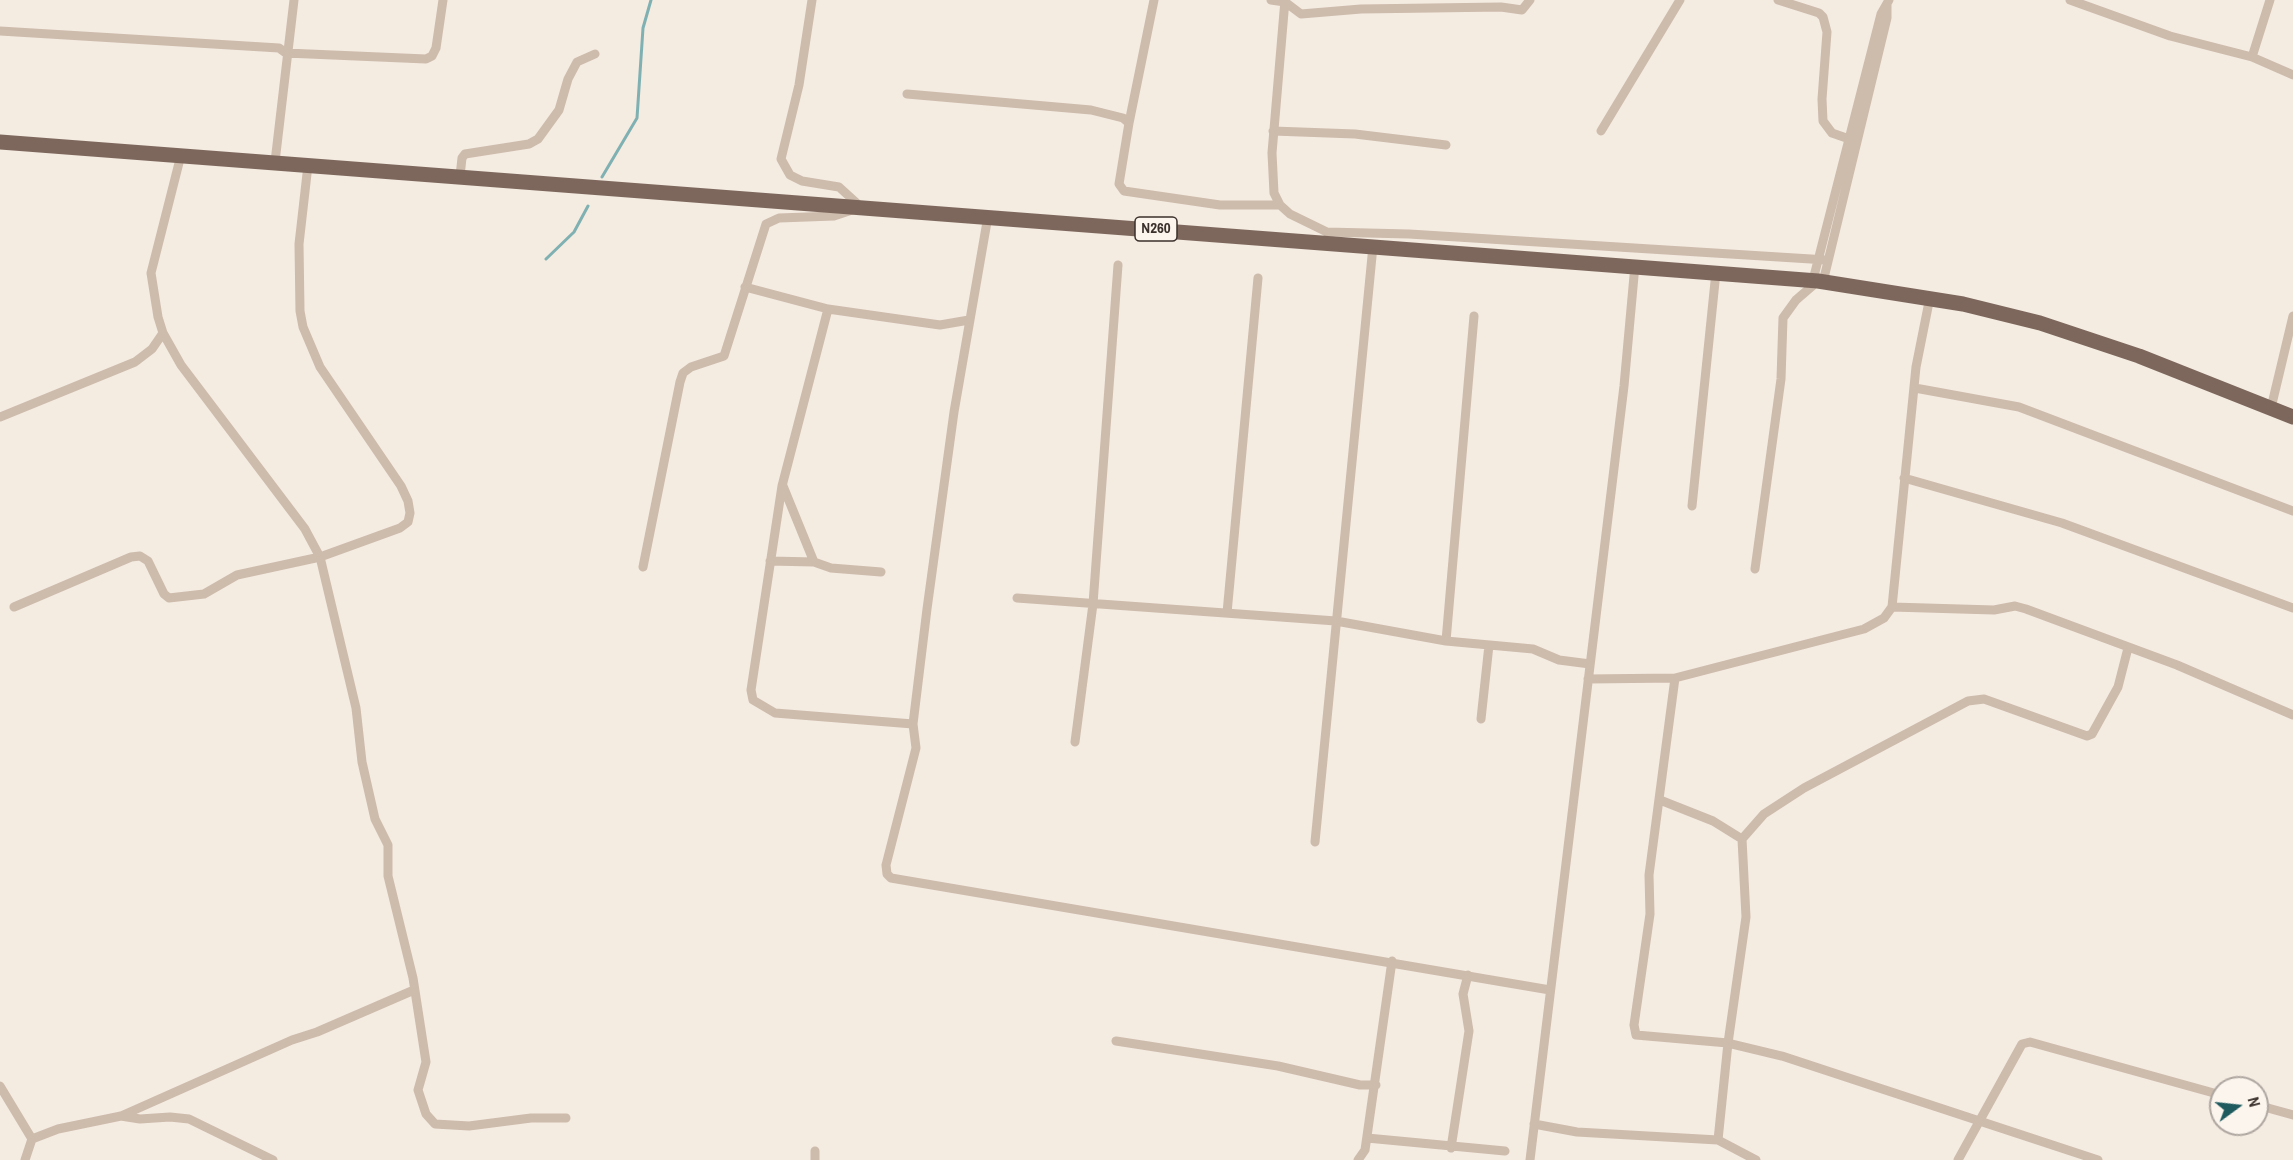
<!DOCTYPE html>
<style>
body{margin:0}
#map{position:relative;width:2293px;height:1160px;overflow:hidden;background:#f4ebe1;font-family:"Archivo Narrow",sans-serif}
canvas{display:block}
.north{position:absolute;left:2209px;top:1076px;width:60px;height:60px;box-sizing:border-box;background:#fbf5ee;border:2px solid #aea6a0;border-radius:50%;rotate:75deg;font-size:16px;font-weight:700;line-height:24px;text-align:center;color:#3b302b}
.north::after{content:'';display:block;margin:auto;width:21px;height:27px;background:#1f5a5e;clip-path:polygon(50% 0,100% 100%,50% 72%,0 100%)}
</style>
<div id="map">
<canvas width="2293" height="1160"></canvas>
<div class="north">N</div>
</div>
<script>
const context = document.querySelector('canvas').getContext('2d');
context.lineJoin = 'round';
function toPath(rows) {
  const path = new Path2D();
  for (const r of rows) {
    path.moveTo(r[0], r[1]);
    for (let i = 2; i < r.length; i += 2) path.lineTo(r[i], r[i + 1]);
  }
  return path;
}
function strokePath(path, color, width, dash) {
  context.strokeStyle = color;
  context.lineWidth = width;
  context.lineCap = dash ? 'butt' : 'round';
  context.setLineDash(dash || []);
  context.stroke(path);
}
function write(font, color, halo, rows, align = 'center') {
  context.font = font + ' "Archivo Narrow",sans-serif';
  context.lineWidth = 4.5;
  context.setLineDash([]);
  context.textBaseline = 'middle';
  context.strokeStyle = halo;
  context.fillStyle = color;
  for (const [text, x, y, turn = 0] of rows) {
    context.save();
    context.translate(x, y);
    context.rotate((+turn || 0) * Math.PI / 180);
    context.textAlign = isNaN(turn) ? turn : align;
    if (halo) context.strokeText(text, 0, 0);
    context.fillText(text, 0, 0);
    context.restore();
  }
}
strokePath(toPath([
 [602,177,637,118,643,28,651,0],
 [546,259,574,232,588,206]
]), '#7fb0b2', 3);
strokePath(toPath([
 [1271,0,1285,2,1301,14,1361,9,1501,7,1522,10,1530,0],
 [1285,0,1272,153,1274,193,1280,205,1290,214,1331,234],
 [1778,0,1819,13,1823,17,1827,32,1822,99,1823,121,1832,133,1855,141],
 [2070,0,2170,36,2252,57,2293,75],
 [0,31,279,48,286,53,426,59,432,56,436,48,443,0],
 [2252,57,2270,0],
 [907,94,1091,110,1123,118,1129,123,1119,184,1124,191,1220,205,1280,205],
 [1129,123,1154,0],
 [1273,131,1355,134,1446,145],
 [1601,131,1680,0],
 [181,155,151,273,158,317,163,333,181,365,305,529,320,557,356,708,362,762,375,819,388,845,388,876,413,978,426,1062,418,1090,426,1114,435,1124,469,1126,531,1118,566,1118],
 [275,162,294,0],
 [460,176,462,158,465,154,529,144,538,139,559,110,568,79,577,62,595,54],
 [988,216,954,412,927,609,913,724,916,748,886,865,887,874,891,878,1550,990],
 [1326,232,1409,234,1827,260],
 [1813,280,1881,14,1889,0],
 [1823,282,1887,18,1887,5],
 [745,287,828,309,940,325,969,320],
 [828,309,782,486,751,690,753,700,775,713,913,724],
 [1915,388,2019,407,2293,511],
 [2271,408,2293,316],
 [0,417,135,362,152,349,163,333],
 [1904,478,2062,523,2293,608],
 [783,486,814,562],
 [1692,506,1716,272],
 [770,561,814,562,831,568,881,572],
 [643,567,680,382,683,373,691,367,724,356,766,224,779,218,834,216,861,207,839,187,802,181,790,175,781,159,799,85,812,0],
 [1755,569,1781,379,1783,318,1796,300,1818,281],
 [1017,598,1336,621,1446,641,1533,649,1559,660,1590,664],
 [14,607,131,557,140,556,148,561,164,594,169,598,204,594,237,575,320,557,400,528,408,522,410,513,408,501,401,486,320,367,303,327,300,311,299,244,308,165],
 [1892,607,1994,610,2015,606,2026,609,2177,665,2293,715],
 [1227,613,1258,278],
 [1446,641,1474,316],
 [1675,678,1649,875,1650,914,1634,1025,1636,1035,1728,1043,1782,1056,2098,1160],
 [1588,679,1675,678,1864,629,1884,618,1892,607,1916,367,1930,297],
 [1481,719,1489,645],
 [1075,742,1093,604,1118,265],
 [1660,800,1713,821,1742,839],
 [1315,842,1373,246],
 [1116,1041,1278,1066,1360,1085,1376,1085],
 [0,1086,32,1139,25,1160],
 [2257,1105,2293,1115],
 [121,1116,140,1119,170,1117,189,1119,273,1160],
 [1534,1124,1577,1132,1718,1140,1756,1160],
 [1367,1138,1505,1151],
 [32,1139,58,1129,121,1116,292,1040,317,1032,414,990],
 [1718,1140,1728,1043,1746,917,1742,839,1764,814,1804,788,1968,701,1984,699,2087,736,2092,734,2118,687,2128,648],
 [1451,1148,1469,1031,1463,994,1468,975],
 [815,1151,815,1160],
 [1358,1160,1365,1150,1392,961],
 [1530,1160,1624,386,1635,265],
 [1958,1160,2022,1044,2030,1042,2221,1095]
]), '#cdbbac', 9);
strokePath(toPath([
 [0,142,1818,281,1963,304,2040,323,2139,356,2293,417]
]), '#7d675c', 15);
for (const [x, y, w] of [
 [1156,229,42]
]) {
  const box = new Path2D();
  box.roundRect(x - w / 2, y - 12, w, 24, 4.5);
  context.fillStyle = '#fbf5ee';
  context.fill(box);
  strokePath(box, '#3b302b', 1.5);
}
write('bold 15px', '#3b302b', null, [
 ["N260",1156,229]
]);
</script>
